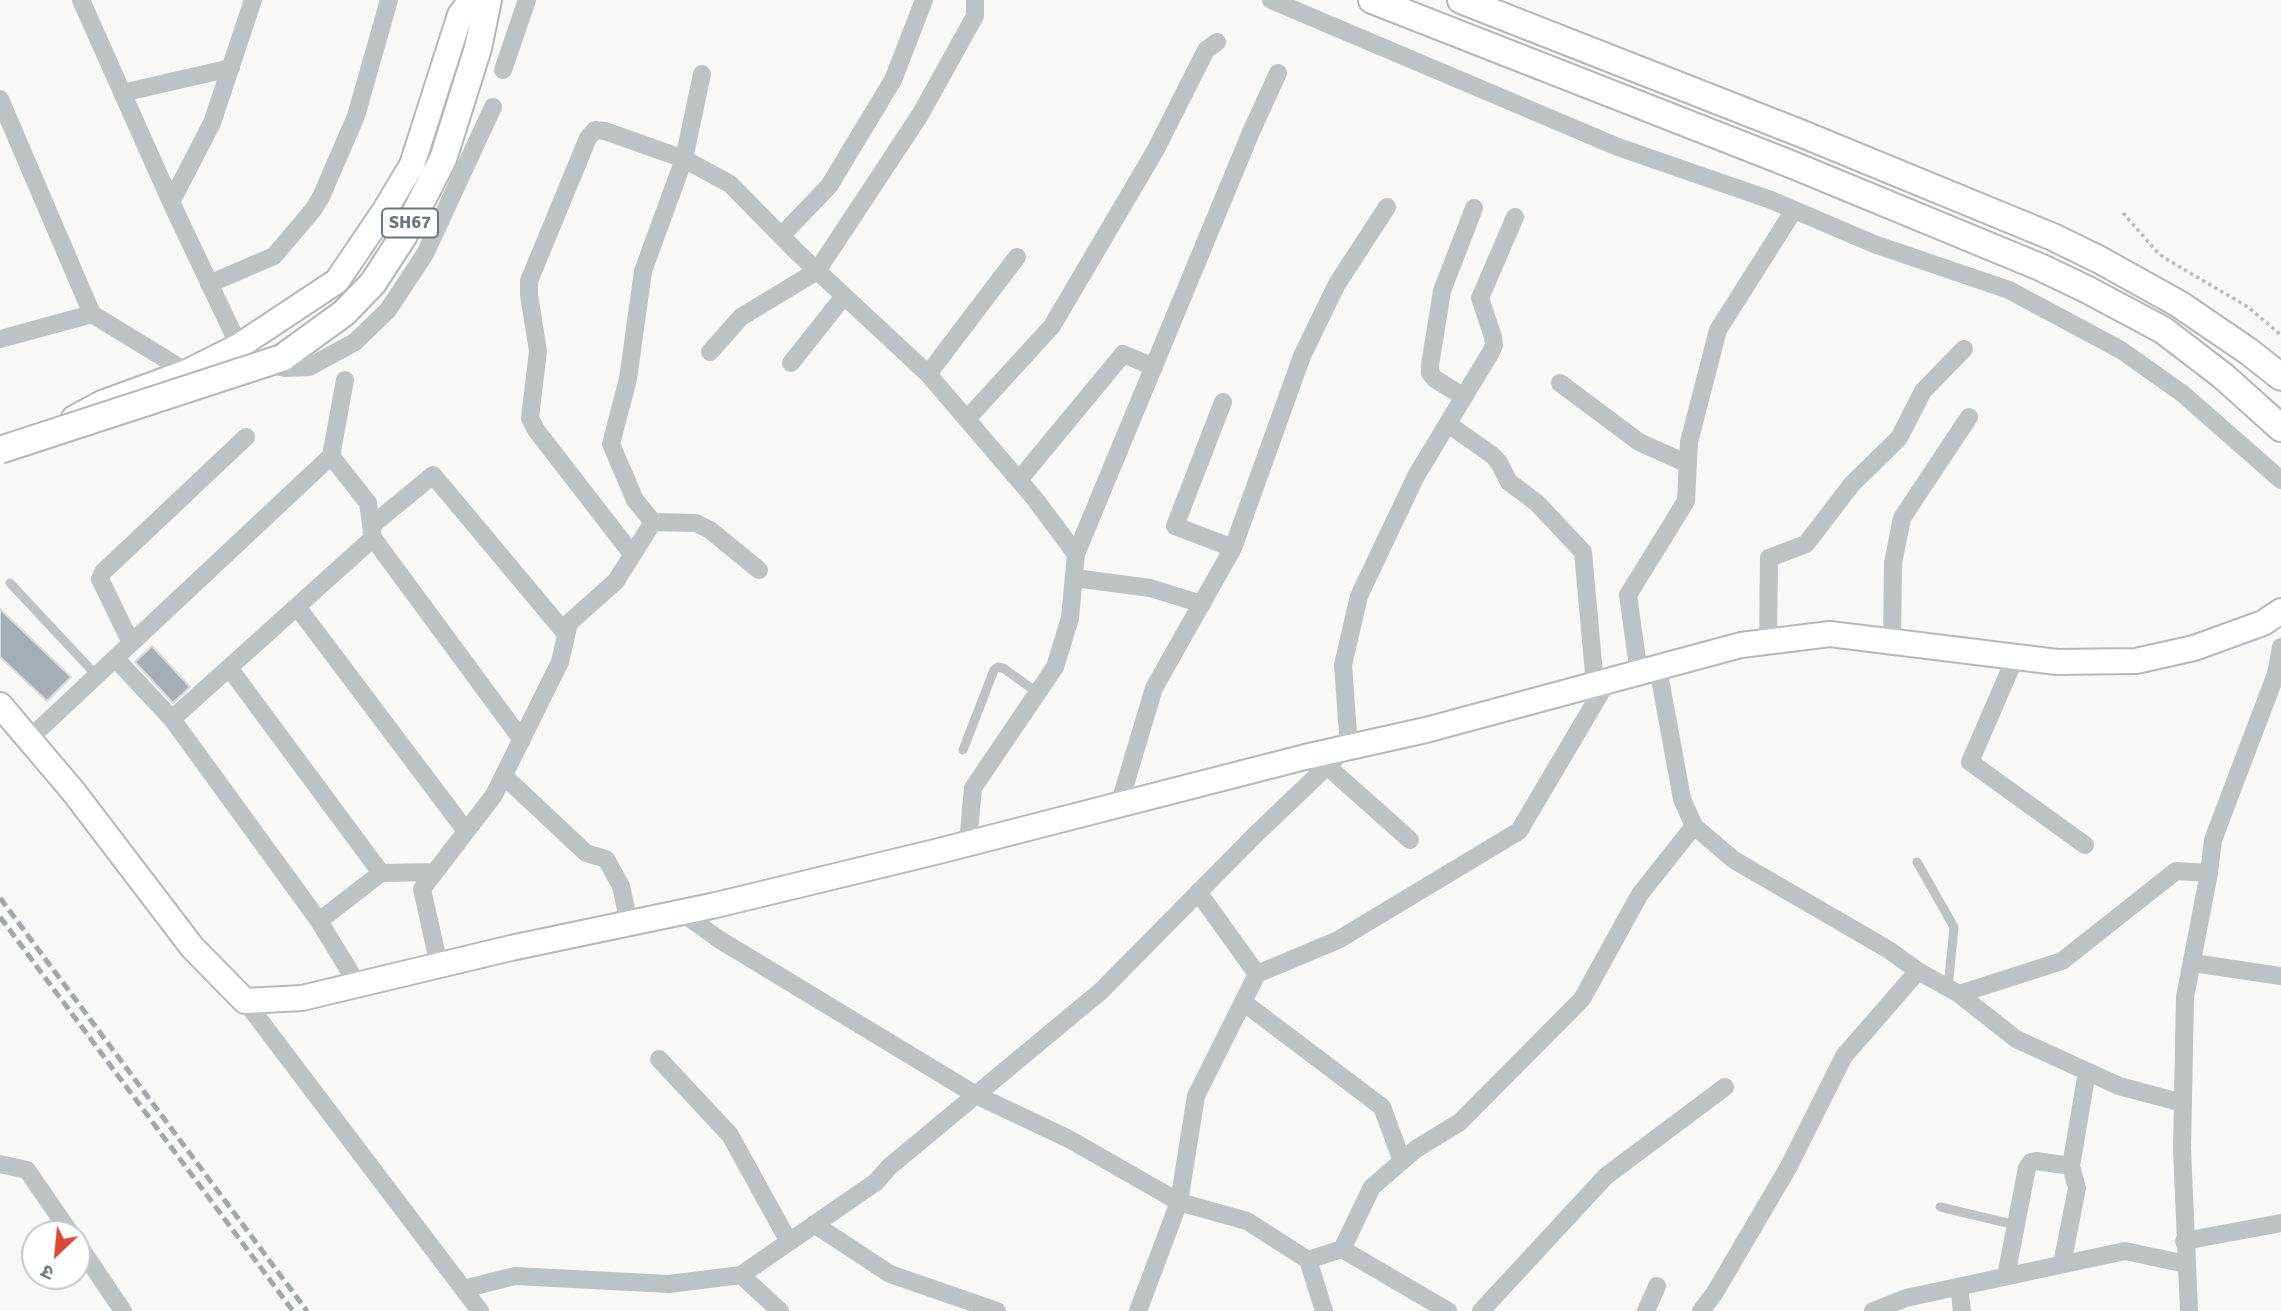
<!DOCTYPE html>
<meta charset="utf-8">
<style>
body{margin:0}
#map{position:relative;width:2281px;height:1311px;overflow:hidden;background:#f8f8f6;font-family:Signika,"Noto Sans Devanagari",sans-serif}
canvas{display:block}
.north{position:absolute;left:21px;top:1220px;width:70px;height:70px;box-sizing:border-box;background:#fff;border:2px solid #c2c9cc;border-radius:50%;rotate:206deg;font-size:19px;font-weight:700;line-height:28px;text-align:center;color:#66777f}
.north::after{content:'';display:block;margin:auto;width:24px;height:32px;background:#d74938;clip-path:polygon(50% 0,100% 100%,50% 72%,0 100%)}
</style>
<div id="map">
<canvas width="2281" height="1311"></canvas>
<div class="north">उ</div>
</div>
<script>
const context = document.querySelector('canvas').getContext('2d');
context.lineJoin = 'round';
function fill(path, color) {
  context.fillStyle = color;
  context.fill(path, 'evenodd');
}
function toPath(rows) {
  const path = new Path2D();
  for (const r of rows) {
    path.moveTo(r[0], r[1]);
    for (let i = 2; i < r.length; i += 2) path.lineTo(r[i], r[i + 1]);
  }
  return path;
}
function strokePath(path, color, width, dash) {
  context.strokeStyle = color;
  context.lineWidth = width;
  context.lineCap = dash ? 'butt' : 'round';
  context.setLineDash(dash || []);
  context.stroke(path);
}
function write(font, color, halo, rows, align = 'center') {
  context.font = font + ' Signika,sans-serif';
  context.lineWidth = 7;
  context.setLineDash([]);
  context.textBaseline = 'middle';
  context.strokeStyle = halo;
  context.fillStyle = color;
  for (const [text, x, y, turn = 0] of rows) {
    context.save();
    context.translate(x, y);
    context.rotate((+turn || 0) * Math.PI / 180);
    context.textAlign = isNaN(turn) ? turn : align;
    if (halo) context.strokeText(text, 0, 0);
    context.fillText(text, 0, 0);
    context.restore();
  }
}
const building = toPath([
 [0,609,71,677,47,701,0,657,0,609],
 [152,646,190,687,173,703,135,662,152,646]
]);
fill(building, '#a5afb3');
strokePath(building, '#dadad8', 2);
const secondary = toPath([
 [74,418,102,403,187,372,239,346,337,281,385,210,412,165,460,15,471,0],
 [0,705,73,791,192,947,245,1001,302,998,511,948,716,905,939,851,1305,757,1426,730,1741,645,1830,634,2057,662,2136,661,2194,648,2263,623,2281,611]
]);
const primary = toPath([
 [1372,0,1788,163,2040,267,2086,289,2163,330,2223,376,2281,428],
 [1461,0,1800,133,2053,237,2100,260,2179,304,2248,351,2281,377],
 [282,358,344,313,373,283,404,235,443,159,478,48,488,0]
]);
strokePath(secondary, '#b2b9bc', 28);
strokePath(primary, '#b1b7ba', 30);
strokePath(toPath([
 [2123,213,2158,253,2168,260,2248,307,2281,335]
]), '#b8bcbe', 3.5, [3.5, 3.5]);
strokePath(toPath([
 [10,583,97,676],
 [963,750,994,670,998,667,1003,668,1038,693],
 [1917,862,1954,927,1948,988],
 [1940,1207,2016,1225]
]), '#bdc3c5', 9);
strokePath(toPath([
 [81,0,171,202,239,346,255,359,284,368,309,367,355,342,388,310,425,254,493,107],
 [1271,0,1618,147,1771,200,1874,244,2009,290,2121,350,2183,394,2281,480],
 [503,70,527,0],
 [122,93,231,68],
 [0,99,92,314],
 [171,202,212,123,253,0],
 [781,236,829,186,893,80,924,0],
 [209,284,274,256,313,210,321,197,356,116,389,0],
 [0,339,92,314,187,372],
 [710,352,741,317,817,271,920,115,975,16,975,0],
 [791,363,844,296],
 [928,374,1017,257],
 [1560,383,1639,442,1688,464],
 [1464,397,1435,379,1430,373,1430,365,1442,291,1474,208],
 [1223,402,1175,526,1233,548],
 [967,419,1052,326,1155,151,1206,50,1217,42],
 [1448,424,1492,455,1498,461,1509,482,1537,503,1583,552,1595,685],
 [331,456,368,503,373,538,522,740],
 [1019,480,1123,354,1154,367],
 [653,522,696,523,710,530,759,570],
 [371,526,433,475,566,634],
 [632,554,536,430,530,418,538,351,529,295,529,281,588,138,595,130,605,131,684,159,730,184,797,252,928,374,1035,499,1076,554],
 [1075,578,1150,588,1202,604],
 [298,608,466,831],
 [1768,642,1769,558,1806,544,1852,484,1899,438,1923,391,1964,349],
 [131,643,100,579,103,572,246,437],
 [1892,643,1893,563,1902,518,1969,417],
 [115,658,172,719,373,538],
 [2015,658,1970,762,2085,845],
 [1658,668,1682,799,1694,826,1734,860,1889,950,1918,971,1959,994,2016,1039,2119,1086,2183,1103],
 [230,669,381,873,435,872],
 [1639,674,1628,595,1686,501,1689,442,1718,330,1794,210],
 [172,719,319,921,358,985],
 [29,739,331,456,345,380],
 [1349,747,1343,665,1359,596,1416,476,1491,352,1494,345,1493,337,1480,298,1515,217],
 [1327,766,1410,840],
 [504,776,586,853,606,859,621,886,629,923],
 [1119,805,1154,688,1233,548,1302,356,1337,284,1387,207],
 [968,843,973,788,1055,667,1070,618,1076,554,1251,132,1278,73],
 [1198,892,1257,974],
 [681,912,720,940,976,1095,1069,1139,1179,1202,1247,1221,1308,1260,1342,1249,1448,1311],
 [319,921,381,873],
 [2193,963,2281,976],
 [439,965,422,889,494,795,560,662,569,623,616,581,653,522,635,500,611,444,628,379,643,271,684,159,702,74],
 [1959,994,2062,961,2176,871,2209,873],
 [245,1001,480,1311],
 [1243,1002,1382,1107,1402,1161],
 [659,1059,730,1135,789,1242],
 [0,1164,27,1170,71,1234],
 [814,1224,890,1274,997,1311],
 [2184,1241,2281,1223],
 [77,1243,123,1311],
 [1342,1249,1372,1187,1416,1149,1460,1122,1582,999,1640,894,1694,826],
 [1308,1260,1324,1311],
 [2062,1264,2077,1188,2071,1166,2087,1072],
 [741,1275,780,1311],
 [2006,1276,2027,1168,2031,1162,2036,1161,2071,1166],
 [1959,1287,1962,1311],
 [463,1289,515,1276,669,1284,741,1275,876,1182,889,1167,1101,991,1255,835,1344,750],
 [1138,1311,1179,1202,1196,1096,1257,974,1338,940,1519,831,1607,682],
 [1481,1311,1606,1176,1725,1087],
 [1646,1311,1657,1286],
 [1701,1311,1714,1294,1788,1168,1844,1056,1918,971],
 [1873,1311,1906,1298,2125,1251,2186,1264],
 [2189,1311,2182,1149,2185,997,2209,873,2213,840,2276,674,2281,647]
]), '#bdc3c5', 18);
strokePath(secondary, '#fff', 24);
strokePath(primary, '#fff', 26);
strokePath(toPath([
 [0,898,307,1311],
 [0,917,293,1311]
]), '#a0a8ac', 5, [10, 5]);
const primaryBridge = toPath([
 [0,450,282,358]
]);
strokePath(primaryBridge, '#b1b7ba', 30, []);
strokePath(primaryBridge, '#fff', 26);
for (const [x, y, w] of [
 [410,223,56]
]) {
  const box = new Path2D();
  box.roundRect(x - w / 2, y - 14.5, w, 29, 5);
  context.fillStyle = '#fff';
  context.fill(box);
  strokePath(box, '#66777f', 2);
}
write('bold 18px', '#66777f', null, [
 ["SH67",410,223]
]);
</script>
